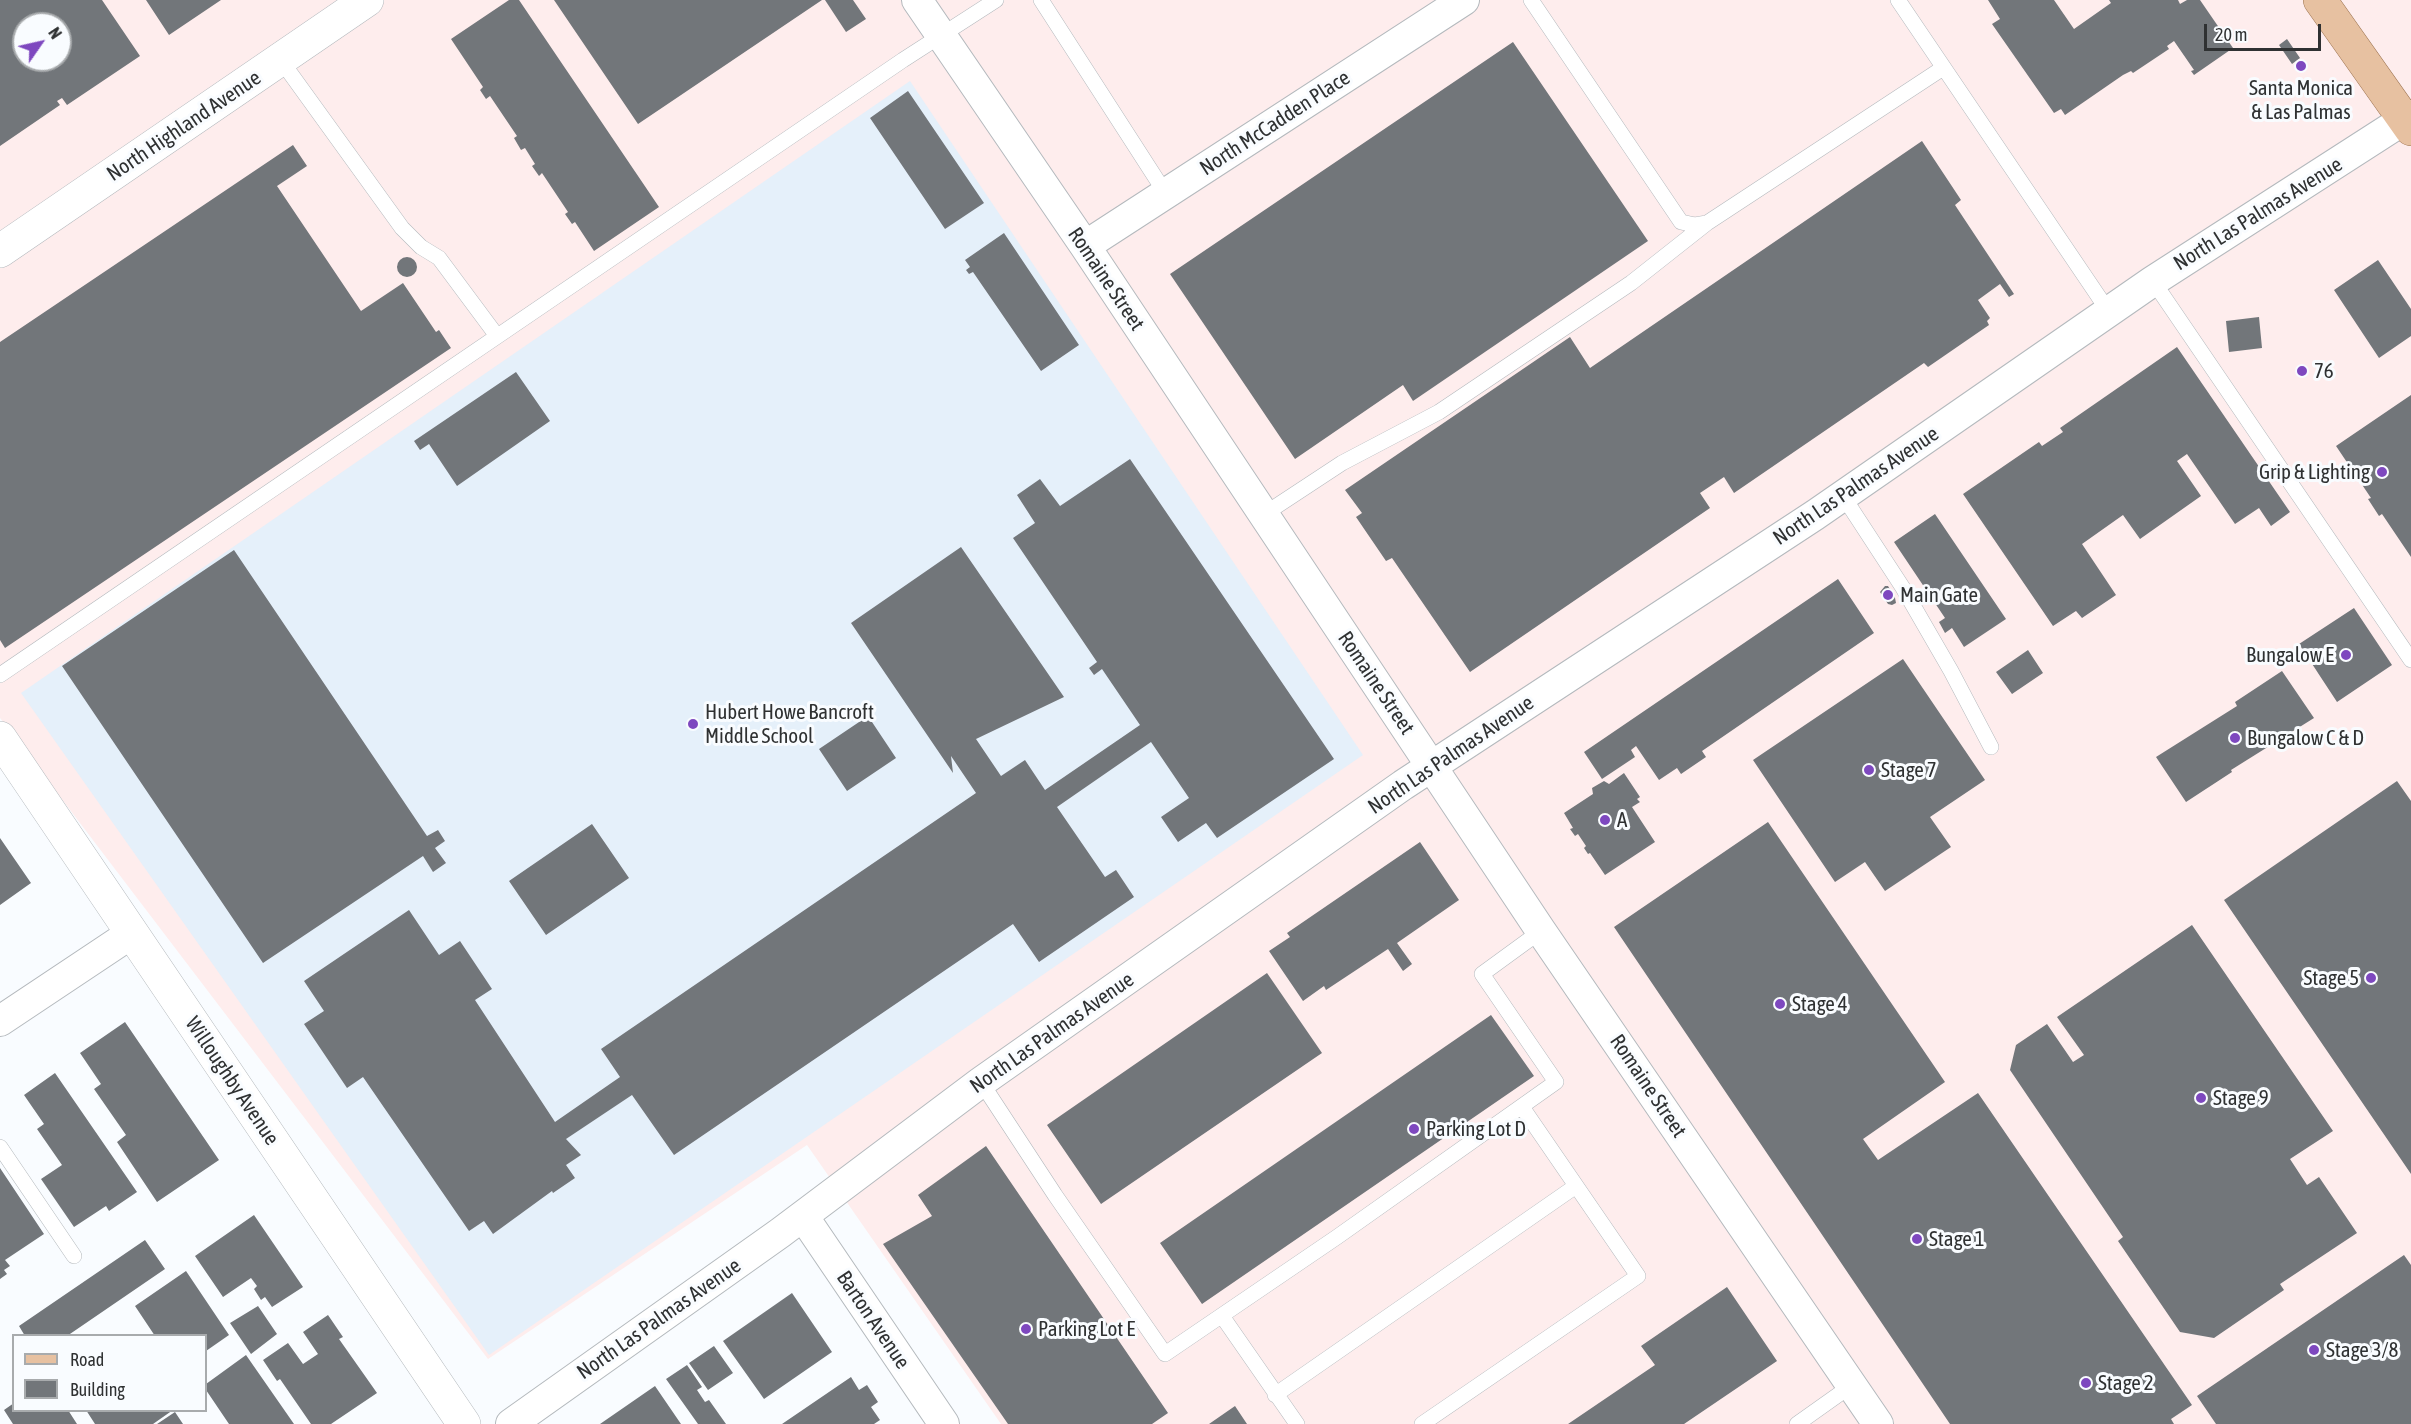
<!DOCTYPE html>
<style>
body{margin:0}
#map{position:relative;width:2411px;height:1424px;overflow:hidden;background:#f9fcff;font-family:"Asap Condensed",sans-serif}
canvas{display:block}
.legend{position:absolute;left:12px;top:1334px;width:195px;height:78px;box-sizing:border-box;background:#f9fcff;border:2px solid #a8abad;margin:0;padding:8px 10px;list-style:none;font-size:18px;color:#2f3132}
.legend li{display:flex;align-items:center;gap:12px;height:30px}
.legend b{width:30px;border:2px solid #a8abad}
.north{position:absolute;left:12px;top:12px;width:60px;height:60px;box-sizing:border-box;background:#f9fcff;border:2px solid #a8abad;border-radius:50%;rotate:56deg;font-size:16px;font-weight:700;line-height:24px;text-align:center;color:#2f3132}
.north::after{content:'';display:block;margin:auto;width:21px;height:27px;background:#7e48bf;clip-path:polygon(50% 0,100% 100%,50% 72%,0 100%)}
.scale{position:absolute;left:2204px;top:24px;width:117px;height:27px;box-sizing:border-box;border:3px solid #2f3132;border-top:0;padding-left:8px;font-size:18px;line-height:21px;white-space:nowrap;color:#2f3132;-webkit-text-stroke:4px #f9fcff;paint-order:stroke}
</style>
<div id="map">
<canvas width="2411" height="1424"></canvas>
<ul class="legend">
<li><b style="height:8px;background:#e7c1a1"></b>Road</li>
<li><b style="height:16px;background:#72767a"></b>Building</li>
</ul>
<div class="north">N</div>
<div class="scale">20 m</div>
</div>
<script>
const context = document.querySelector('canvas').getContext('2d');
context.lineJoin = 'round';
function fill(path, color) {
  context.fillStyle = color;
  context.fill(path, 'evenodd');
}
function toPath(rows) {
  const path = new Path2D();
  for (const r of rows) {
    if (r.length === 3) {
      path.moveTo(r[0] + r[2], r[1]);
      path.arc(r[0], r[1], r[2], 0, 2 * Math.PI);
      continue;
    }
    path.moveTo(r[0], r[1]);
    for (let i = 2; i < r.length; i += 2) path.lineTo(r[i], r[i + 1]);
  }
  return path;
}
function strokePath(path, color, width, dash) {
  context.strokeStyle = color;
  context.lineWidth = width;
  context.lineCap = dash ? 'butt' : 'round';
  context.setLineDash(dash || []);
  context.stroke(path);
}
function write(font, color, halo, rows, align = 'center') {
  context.font = font + ' "Asap Condensed",sans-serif';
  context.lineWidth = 6;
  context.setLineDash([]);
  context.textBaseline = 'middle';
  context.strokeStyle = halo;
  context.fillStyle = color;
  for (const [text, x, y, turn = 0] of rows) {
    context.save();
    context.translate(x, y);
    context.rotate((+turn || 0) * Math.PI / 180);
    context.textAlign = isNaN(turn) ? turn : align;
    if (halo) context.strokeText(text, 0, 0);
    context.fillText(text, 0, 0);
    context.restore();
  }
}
fill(toPath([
 [0,0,2411,0,2411,1424,1001,1424,807,1145,488,1359,0,718],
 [24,24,60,24,60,60,24,60]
]), '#feeded');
fill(toPath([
 [910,81,1363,755,489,1355,21,693]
]), '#e5f0fa');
fill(toPath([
 [0,0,102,0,140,56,67,105,62,98,57,101,60,105,0,146],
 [24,24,60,24,60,60,24,60],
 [146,0,221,0,169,35],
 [509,0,519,0,659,207,594,251,575,222,572,224,565,214,568,212,542,173,539,176,532,166,535,164,525,148,521,150,514,138,517,136,490,96,486,99,480,90,483,87,451,39],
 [554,0,822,0,638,124],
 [825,0,853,0,866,19,846,32],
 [1988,0,2054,0,2074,29,2111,3,2109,0,2178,0,2180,4,2187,0,2200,0,2233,48,2194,75,2191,71,2194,70,2174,41,2167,46,2169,49,2133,73,2131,71,2123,75,2065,115,2061,109,2054,113,1992,24,2000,19],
 [2287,39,2300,58,2292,64,2279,45],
 [1513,42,1648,241,1413,401,1403,385,1295,459,1170,274],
 [908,91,984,203,945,229,870,118],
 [1922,141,1961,200,1955,205,2014,294,2009,297,2000,284,1978,300,1990,318,1987,321,1989,325,1928,367,1924,363,1734,493,1724,477,1700,493,1710,508,1470,672,1392,558,1386,561,1356,517,1362,513,1345,490,1570,337,1590,368],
 [293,145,307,166,277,186,361,311,403,283,436,332,439,330,451,348,5,648,0,640,0,342],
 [1004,233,1079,345,1041,371,973,272,969,274,966,270,970,267,965,260],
 [407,267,10],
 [2378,260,2411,309,2411,336,2379,358,2334,290],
 [2259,317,2262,348,2229,352,2226,321],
 [2177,347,2290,512,2271,526,2259,508,2235,524,2187,454,2177,461,2201,496,2140,539,2123,515,2082,544,2116,595,2082,618,2076,611,2053,626,1963,494,2039,442,2042,446,2063,432,2060,428],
 [516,372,550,421,457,486,429,444,420,450,414,441],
 [2411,395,2411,557,2382,514,2379,516,2368,499,2371,498,2336,446],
 [1130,459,1334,759,1217,838,1206,823,1178,842,1161,817,1189,798,1151,742,1057,807,1105,877,1116,870,1134,897,1039,962,1013,924,674,1155,632,1095,566,1139,581,1155,566,1165,575,1178,553,1193,552,1191,493,1234,484,1221,469,1231,363,1077,347,1088,304,1024,324,1011,304,981,409,910,439,955,460,941,492,989,475,1000,555,1122,620,1077,601,1049,976,793,951,756,953,773,851,623,961,547,1064,697,976,739,1001,776,1025,760,1045,790,1140,725,1102,669,1094,675,1089,668,1097,662,1013,538,1035,523,1017,495,1040,479,1060,506],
 [1935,514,2006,619,1964,647,1952,628,1945,633,1939,622,1945,618,1894,542],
 [234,550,427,836,438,830,445,841,435,848,446,863,433,872,423,856,263,963,62,666],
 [1838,579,1874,633,1702,751,1706,757,1681,774,1677,768,1659,780,1636,746,1631,750,1635,757,1602,779,1584,752],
 [1885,586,1888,586,1895,598,1896,603,1892,605,1888,604,1880,592],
 [2354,608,2392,665,2337,702,2299,644],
 [2028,650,2043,673,2012,694,1996,672],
 [1903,659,1985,780,1930,817,1951,847,1885,891,1865,862,1835,882,1753,760],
 [2282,671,2314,718,2231,770,2232,772,2186,802,2156,757,2237,706,2235,702],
 [868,716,896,758,847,791,819,749],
 [1624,773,1640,797,1637,799,1640,802,1632,807,1655,842,1605,875,1590,853,1588,854,1584,848,1586,846,1578,834,1575,836,1570,829,1573,828,1564,813,1593,794,1592,788,1604,781,1609,784],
 [2397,781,2411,801,2411,1174,2224,900],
 [1768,822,1945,1082,1863,1139,1878,1160,1978,1093,2192,1405,2171,1419,2174,1424,1950,1424,1614,927],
 [592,824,629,878,546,935,509,881],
 [0,838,31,883,0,905],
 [1420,842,1459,900,1397,943,1412,964,1403,971,1388,949,1326,990,1324,986,1303,1001,1269,951,1290,937,1287,933],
 [2192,925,2333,1131,2290,1159,2307,1185,2319,1177,2357,1233,2280,1284,2284,1290,2214,1338,2180,1332,2118,1241,2123,1237,2010,1070,2016,1045,2047,1024,2073,1062,2084,1055,2057,1017],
 [1267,973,1322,1053,1101,1204,1047,1125],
 [1491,1015,1534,1076,1202,1304,1160,1243],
 [125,1022,219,1160,157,1202,117,1142,126,1135,94,1089,101,1084,80,1053],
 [55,1073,137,1192,109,1211,106,1206,74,1227,41,1179,62,1165,37,1129,44,1124,24,1095],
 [986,1146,1168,1413,1152,1424,1008,1424,883,1244,932,1216,918,1195],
 [0,1168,44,1234,5,1260,10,1266,4,1270,7,1274,0,1279],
 [254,1215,303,1287,272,1307,265,1297,261,1300,254,1289,257,1286,251,1278,223,1297,195,1256],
 [145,1240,165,1269,67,1336,25,1336,19,1326],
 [2404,1255,2411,1265,2411,1424,2216,1424,2197,1396],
 [186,1271,229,1335,206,1351,206,1336,155,1336,135,1306],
 [1727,1287,1777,1361,1684,1424,1568,1424,1655,1365,1641,1346],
 [792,1293,832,1352,764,1399,723,1341],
 [258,1306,277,1334,251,1354,230,1323],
 [328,1315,343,1337,339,1339,377,1393,331,1424,311,1424,280,1379,277,1381,263,1360,288,1343,303,1364,318,1354,303,1332],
 [714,1346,733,1373,708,1390,689,1363],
 [246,1355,294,1424,229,1424,206,1390,206,1384],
 [687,1365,702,1387,697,1390,705,1402,709,1400,726,1424,698,1424,666,1379],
 [851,1377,859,1390,867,1385,878,1402,871,1407,880,1420,874,1424,782,1424],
 [655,1386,681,1424,600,1424],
 [14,1403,14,1410,68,1410,77,1424,13,1424,4,1410],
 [1235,1406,1247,1424,1209,1424],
 [86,1410,173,1410,153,1424,95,1424],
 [175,1412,183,1424,157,1424]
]), '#72767a');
const lane = toPath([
 [1041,0,1166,194],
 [1531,0,1681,222,1695,225,1707,223,1943,68],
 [1898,0,2109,312],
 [280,59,402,228,421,247,439,258,497,336],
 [2153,281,2411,660],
 [1843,496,1903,588,1951,671,1991,747],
 [1263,515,1342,463,1439,412,1631,283,1707,223],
 [0,675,903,60,996,0],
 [981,1082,1055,1195,1165,1354,1337,1237,1556,1082,1482,974,1541,931],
 [0,1147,74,1256],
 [1222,1316,1297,1424],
 [1275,1395,1576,1186],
 [1422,1424,1638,1276,1522,1107],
 [1797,1424,1852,1385]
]);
const street = toPath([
 [917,0,1085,246,1541,931,1878,1424],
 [1085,246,1464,0],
 [0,1021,132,933],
 [803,1216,944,1424],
 [511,1424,780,1233,981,1082,1403,785,1815,515,2153,281,2411,115]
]);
const secondary = toPath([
 [0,251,367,0],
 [0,738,464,1424]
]);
const primary = toPath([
 [2320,0,2411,129]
]);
strokePath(lane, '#b4b9bd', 16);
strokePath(street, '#b4b9bd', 32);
strokePath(secondary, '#b4b9bd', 34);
strokePath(primary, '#9c7452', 34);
strokePath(lane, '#fff', 15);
strokePath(street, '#fff', 30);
strokePath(secondary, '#fff', 33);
strokePath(primary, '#e7c1a1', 33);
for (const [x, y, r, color] of [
 [2301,66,6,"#7e48bf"],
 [2302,371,6,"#7e48bf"],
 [2382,472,6,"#7e48bf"],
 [1888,595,6,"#7e48bf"],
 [2346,655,6,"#7e48bf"],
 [693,724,6,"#7e48bf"],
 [2235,738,6,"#7e48bf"],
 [1869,770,6,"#7e48bf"],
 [1605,820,6,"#7e48bf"],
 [2371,978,6,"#7e48bf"],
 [1780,1004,6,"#7e48bf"],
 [2201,1098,6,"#7e48bf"],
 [1414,1129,6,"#7e48bf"],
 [1917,1239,6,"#7e48bf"],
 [1026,1329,6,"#7e48bf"],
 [2314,1350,6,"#7e48bf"],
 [2086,1383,6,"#7e48bf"]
]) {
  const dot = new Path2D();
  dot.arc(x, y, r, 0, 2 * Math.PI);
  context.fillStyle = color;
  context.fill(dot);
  strokePath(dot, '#f9fcff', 2);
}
write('21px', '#2f3132', '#f9fcff', [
 ["Santa Monica",2301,88,"center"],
 ["& Las Palmas",2301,112,"center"],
 ["76",2314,371],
 ["Grip & Lighting",2370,472,"right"],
 ["Main Gate",1900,595],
 ["Bungalow E",2334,655,"right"],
 ["Hubert Howe Bancroft",705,712],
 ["Middle School",705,736],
 ["Bungalow C & D",2247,738],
 ["Stage 7",1881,770],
 ["A",1617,820],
 ["Stage 5",2359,978,"right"],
 ["Stage 4",1792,1004],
 ["Stage 9",2213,1098],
 ["Parking Lot D",1426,1129],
 ["Stage 1",1929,1239],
 ["Parking Lot E",1038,1329],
 ["Stage 3/8",2326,1350],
 ["Stage 2",2098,1383]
], 'left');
write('21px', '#2f3132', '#f9fcff', [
 ["North McCadden Place",1275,123,-33],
 ["North Highland Avenue",184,126,-34],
 ["North Las Palmas Avenue",2258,214,-32],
 ["Romaine Street",1106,279,56],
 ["North Las Palmas Avenue",1856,486,-34],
 ["Romaine Street",1376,683,56],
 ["North Las Palmas Avenue",1451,755,-34],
 ["North Las Palmas Avenue",1052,1033,-35],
 ["Willoughby Avenue",232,1081,56],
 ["Romaine Street",1648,1086,56],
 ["North Las Palmas Avenue",659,1319,-35],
 ["Barton Avenue",873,1320,56]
]);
</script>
